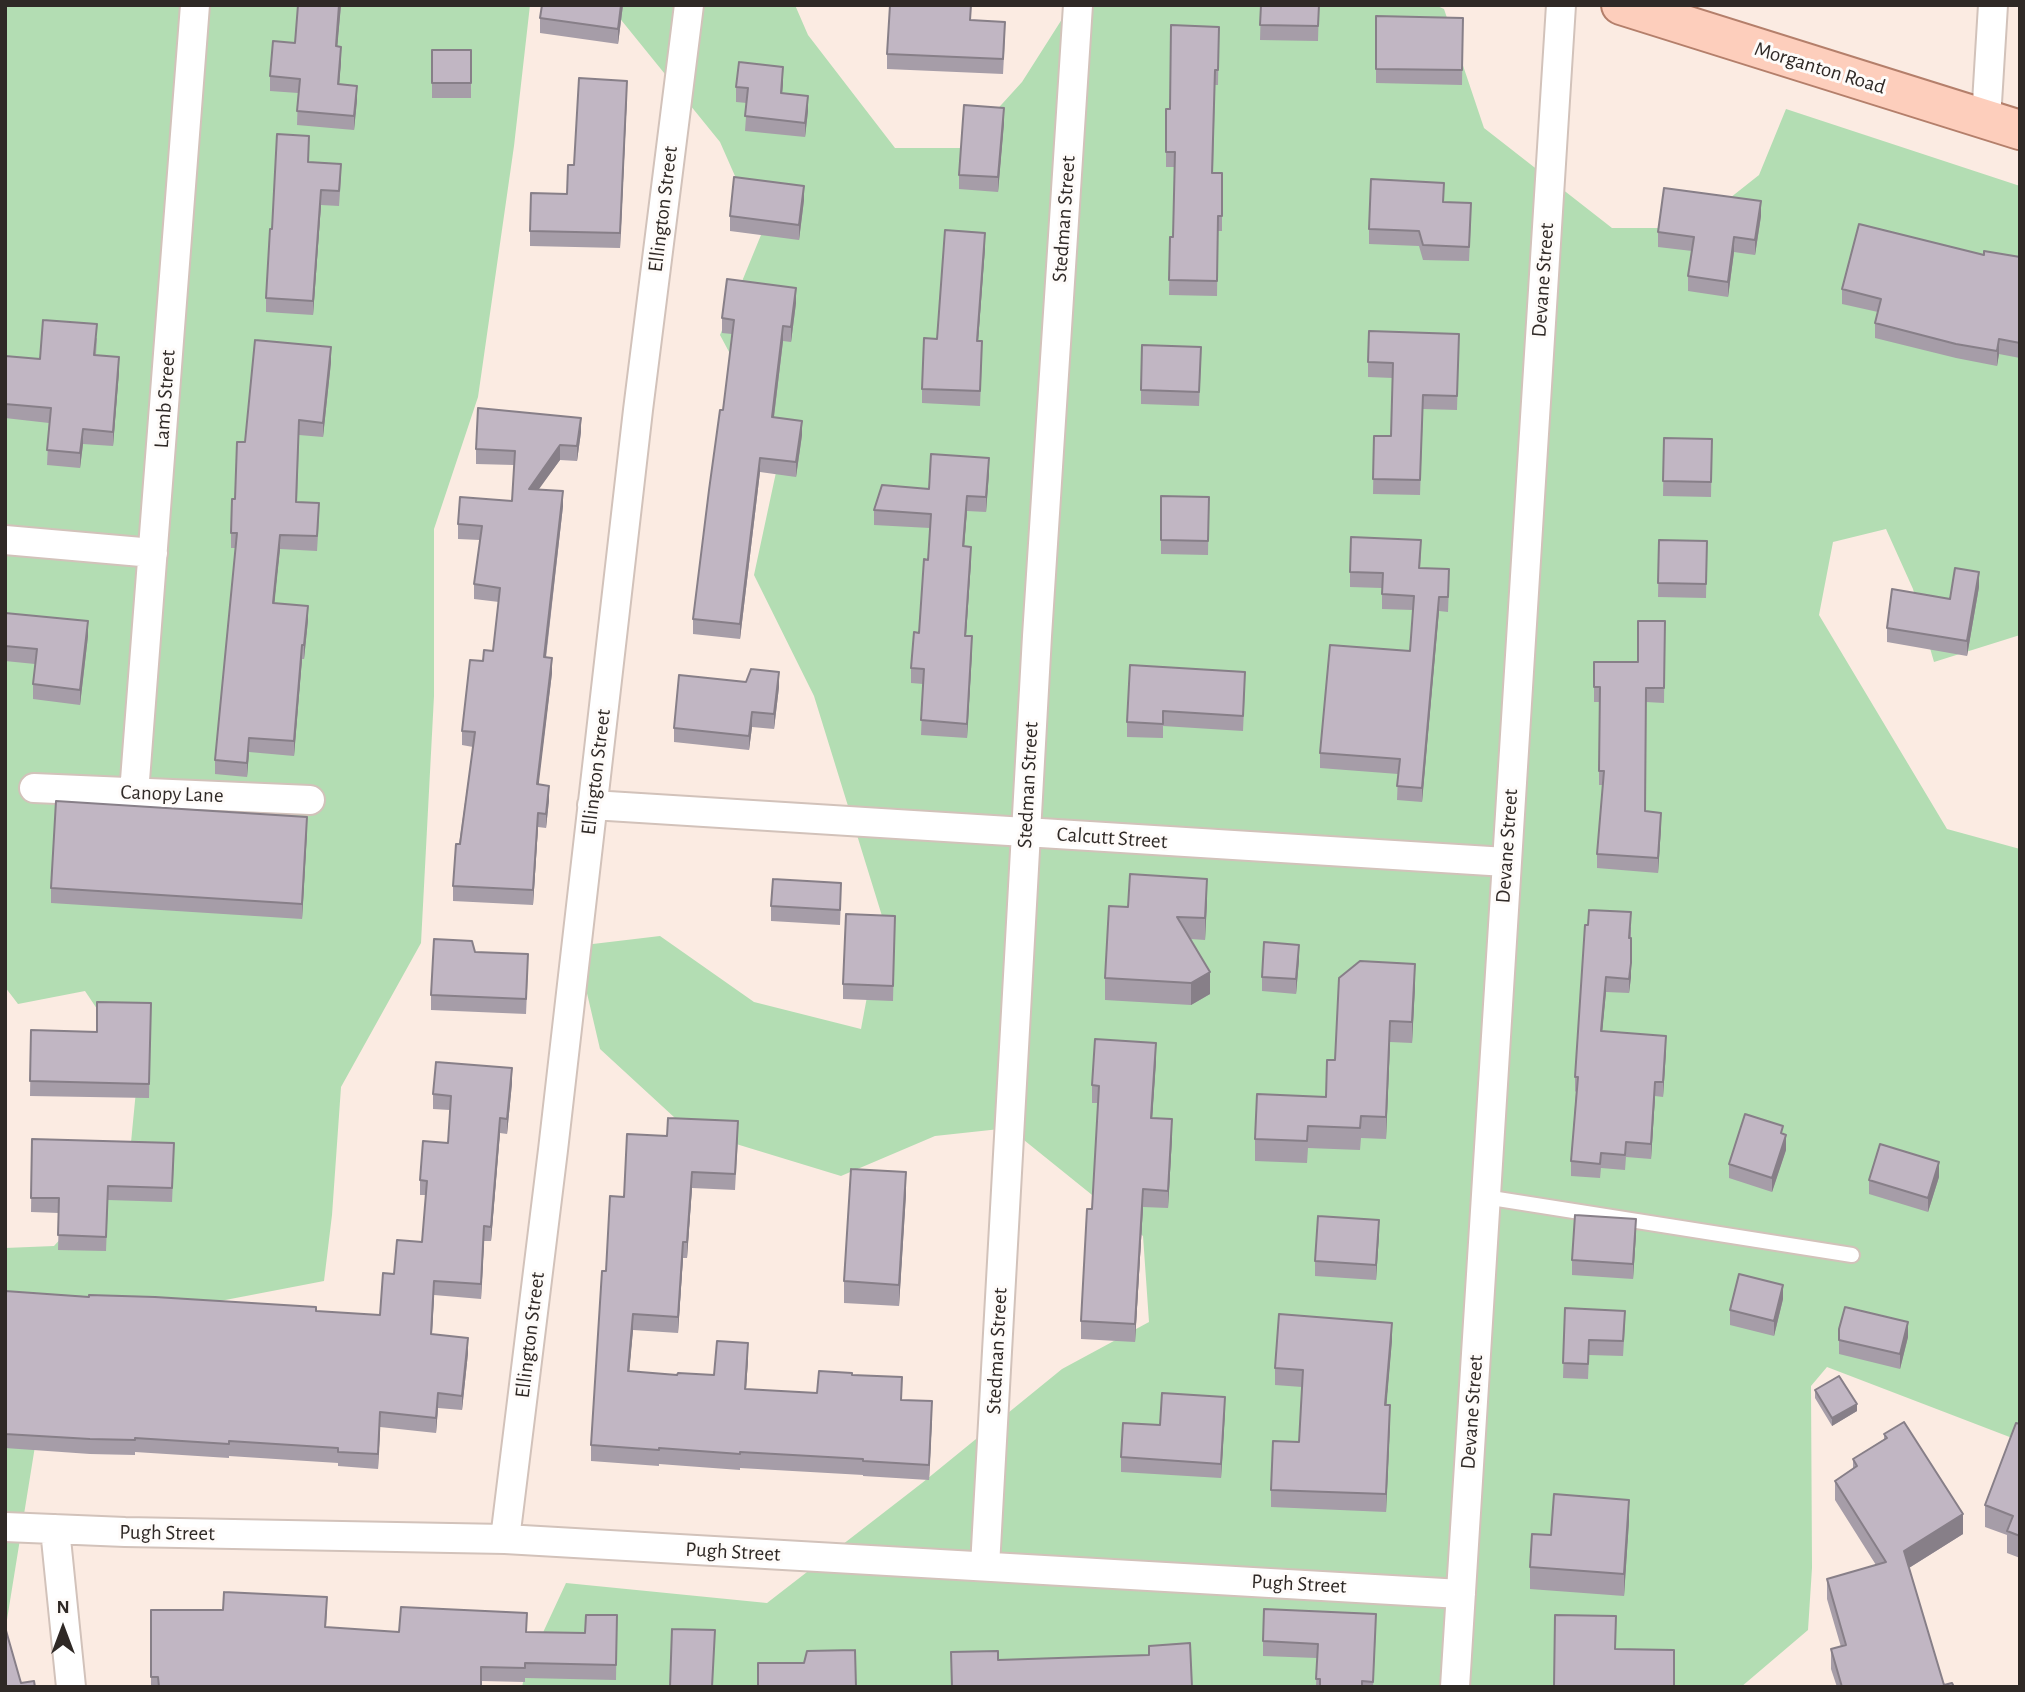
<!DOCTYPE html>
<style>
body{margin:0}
#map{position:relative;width:2025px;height:1692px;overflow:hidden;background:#fbebe2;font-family:"Alegreya Sans",sans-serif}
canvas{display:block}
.frame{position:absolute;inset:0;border:7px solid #2f2926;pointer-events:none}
.north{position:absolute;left:28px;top:1594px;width:70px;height:70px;-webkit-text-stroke:5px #fefbf9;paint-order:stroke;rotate:0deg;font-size:19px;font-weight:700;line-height:28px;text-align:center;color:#2f2926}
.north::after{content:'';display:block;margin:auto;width:24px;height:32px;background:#2f2926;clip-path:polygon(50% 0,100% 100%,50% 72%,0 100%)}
</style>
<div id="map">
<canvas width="2025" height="1692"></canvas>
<div class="frame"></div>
<div class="north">N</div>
</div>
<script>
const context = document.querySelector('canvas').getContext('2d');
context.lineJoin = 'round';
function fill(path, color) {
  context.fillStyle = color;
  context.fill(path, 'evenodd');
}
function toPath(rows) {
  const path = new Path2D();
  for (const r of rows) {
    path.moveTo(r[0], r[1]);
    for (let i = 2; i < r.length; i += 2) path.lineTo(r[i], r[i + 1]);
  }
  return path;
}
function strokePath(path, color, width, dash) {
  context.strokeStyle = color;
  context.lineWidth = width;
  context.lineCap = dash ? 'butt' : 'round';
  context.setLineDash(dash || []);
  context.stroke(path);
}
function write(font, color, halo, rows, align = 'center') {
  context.font = font + ' "Alegreya Sans",sans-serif';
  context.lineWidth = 6;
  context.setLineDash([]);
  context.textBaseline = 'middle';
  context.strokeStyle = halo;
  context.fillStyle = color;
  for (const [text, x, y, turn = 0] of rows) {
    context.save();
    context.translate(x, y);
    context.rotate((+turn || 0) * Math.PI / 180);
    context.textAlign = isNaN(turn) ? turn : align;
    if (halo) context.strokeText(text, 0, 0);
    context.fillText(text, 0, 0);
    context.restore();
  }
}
fill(toPath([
 [5,5,530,5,514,146,478,397,434,529,434,696,421,943,341,1087,332,1215,324,1281,116,1321,36,1440,5,1632,5,1248,54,1246,129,1163,138,1070,85,991,18,1004,5,987],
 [609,5,795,5,808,35,895,148,962,148,1022,82,1071,5,1435,5,1444,9,1484,128,1612,228,1692,228,1759,175,1786,109,2020,186,2020,635,1934,662,1913,589,1886,529,1833,542,1819,615,1947,829,2020,849,2020,1441,1827,1367,1811,1386,1812,1568,1808,1630,1741,1687,522,1687,526,1669,566,1583,767,1603,922,1483,1062,1369,1149,1322,1143,1236,1009,1128,935,1136,841,1176,687,1129,600,1049,576,946,660,936,754,1002,861,1029,882,916,814,696,754,575,781,449,720,335,761,235,720,142]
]), '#b3ddb3');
const service = toPath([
 [1485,1197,1852,1255]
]);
const minor = toPath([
 [1986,119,1993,5],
 [5,540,153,553],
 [34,788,310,800],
 [134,793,195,5],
 [592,805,1506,862],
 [5,1527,125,1532,505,1539,1461,1594],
 [55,1529,71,1687],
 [505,1539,553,1150,638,410,689,5],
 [985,1566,1037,636,1078,5],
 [1455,1687,1561,5]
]);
const primary = toPath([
 [1621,5,2020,130]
]);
strokePath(service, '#d2c2ba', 18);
strokePath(minor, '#d2c2ba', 32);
strokePath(primary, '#b47f6b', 42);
strokePath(service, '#fff', 14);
strokePath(minor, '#fff', 28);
strokePath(primary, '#fdcebc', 38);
fill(toPath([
 [298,5,341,5,337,47,341,62,339,84,357,100,354,130,297,125,298,93,270,91,270,76,295,43],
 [542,5,623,5,618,44,540,33,540,18],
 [1261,5,1319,5,1318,41,1260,40],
 [1376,16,1463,18,1462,85,1376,83],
 [971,20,1005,37,1003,74,887,69,887,54],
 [1219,27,1218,85,1215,85,1213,173,1222,173,1222,231,1218,231,1217,296,1169,295,1170,237,1173,237,1175,167,1166,167,1166,109,1170,109],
 [432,50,471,50,471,98,432,98],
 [783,82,782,93,808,111,805,137,745,131,747,103,736,102,736,87],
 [627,95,620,248,530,246,530,231,567,194,574,165],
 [1004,123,998,192,959,189,959,175],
 [308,162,341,178,339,206,321,205,313,315,266,312,266,298,272,229],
 [804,200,799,240,730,231,730,216],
 [1444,202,1471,218,1469,261,1423,260,1419,246,1369,244,1369,229],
 [1761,216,1755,255,1734,252,1728,297,1688,291,1688,276,1692,251,1658,247,1658,232],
 [985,248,978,341,982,356,980,406,922,403,922,389,937,339],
 [1984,255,2020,257,2020,358,1999,354,1997,366,1956,358,1875,338,1875,323,1878,312,1842,304,1842,289],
 [796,303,791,342,783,341,774,417,802,435,796,477,760,472,740,639,693,634,693,619,723,410,732,334,722,333,722,318],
 [1459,334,1457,410,1423,409,1420,495,1373,494,1374,436,1391,436,1393,378,1368,377,1368,362],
 [97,338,96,355,119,372,113,446,83,444,80,468,47,465,49,423,5,418,5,356,40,359],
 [1201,361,1199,406,1141,404,1141,390],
 [331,362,323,437,299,435,297,503,319,518,317,551,280,549,274,603,308,620,304,659,302,659,294,756,249,752,247,777,215,774,215,760,236,548,231,548,231,533,235,499],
 [581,432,577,461,560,460,538,489,563,506,546,658,552,673,538,784,549,800,546,828,538,827,533,905,453,901,453,886,473,747,462,745,462,731,483,661,493,651,499,602,474,599,474,584,480,540,458,539,458,524,512,501,514,465,476,464,476,449],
 [1664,438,1712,439,1711,497,1663,496],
 [989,473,986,512,967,511,964,546,971,561,966,636,972,651,967,738,921,735,923,684,911,683,911,668,919,633,928,560,930,528,874,525,874,510,929,489],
 [1161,496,1209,497,1208,555,1161,554],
 [1659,540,1707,541,1706,598,1658,597],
 [1421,555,1420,568,1449,584,1448,612,1439,611,1422,802,1397,800,1398,774,1320,768,1320,753,1410,651,1413,610,1382,609,1382,588,1350,587,1350,572],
 [1979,587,1967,656,1887,642,1887,628,1950,599],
 [5,613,88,636,80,705,33,699,33,684,35,664,5,661],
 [1665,621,1664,703,1646,702,1645,812,1661,827,1658,873,1597,868,1597,854,1603,785,1599,785,1599,702,1594,702,1594,662,1638,662],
 [779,687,774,729,752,727,749,750,674,742,674,728],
 [1245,687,1243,731,1163,726,1163,738,1127,737,1127,722],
 [307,831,302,919,51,903,51,888],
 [841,898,840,925,771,921,771,906],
 [1207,901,1205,940,1191,939,1210,994,1191,1005,1105,1000,1105,978,1128,907],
 [895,916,893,1001,843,999,843,984],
 [1585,925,1631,927,1631,977,1629,993,1606,992,1602,1031,1666,1050,1663,1097,1655,1096,1651,1159,1626,1157,1625,1170,1601,1168,1600,1178,1571,1176,1571,1161,1576,1092,1575,1091,1575,1077],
 [475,952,528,969,526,1014,431,1010,431,995],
 [1299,960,1296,994,1262,991,1262,977],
 [1415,986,1412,1043,1390,1042,1386,1139,1361,1138,1360,1150,1308,1148,1307,1163,1255,1161,1255,1139,1326,1097,1335,1060],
 [151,1003,149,1098,30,1096,31,1030,97,1032],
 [1156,1061,1152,1118,1172,1137,1168,1208,1143,1207,1135,1342,1081,1339,1081,1321,1092,1209,1098,1103,1092,1103,1092,1085],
 [512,1083,507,1134,500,1133,491,1241,484,1241,481,1299,434,1295,432,1334,468,1353,462,1410,438,1408,436,1433,380,1427,378,1469,338,1466,338,1463,229,1456,229,1458,135,1452,135,1455,90,1454,5,1448,5,1291,380,1315,394,1274,422,1242,426,1195,420,1195,420,1180,448,1143,450,1110,433,1109,433,1094],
 [1783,1134,1786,1150,1772,1192,1729,1178,1729,1164],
 [667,1136,738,1137,735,1190,692,1188,687,1258,683,1258,678,1333,633,1330,629,1371,677,1375,714,1375,748,1359,746,1389,817,1393,852,1375,901,1400,932,1417,929,1480,863,1476,863,1475,740,1468,740,1470,659,1464,659,1466,591,1461,591,1445,606,1271,624,1197],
 [32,1139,174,1158,172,1202,108,1200,106,1251,58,1250,59,1213,31,1212],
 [1939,1177,1928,1212,1869,1194,1869,1180],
 [906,1194,899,1306,844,1303,844,1281],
 [1636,1233,1633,1279,1572,1275,1572,1260],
 [1379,1234,1376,1280,1315,1276,1315,1261],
 [1783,1299,1774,1336,1730,1325,1730,1310],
 [1565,1308,1625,1326,1623,1356,1589,1355,1588,1379,1563,1378],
 [1839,1329,1908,1337,1900,1369,1839,1354],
 [1392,1340,1386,1405,1390,1422,1386,1512,1271,1507,1271,1490,1299,1442,1302,1387,1275,1385,1275,1368],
 [1815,1390,1857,1411,1832,1426,1815,1398],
 [1225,1411,1221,1478,1121,1472,1121,1457,1160,1425],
 [2020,1424,2020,1558,2007,1553,2007,1535,1985,1527,1985,1505],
 [1884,1434,1963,1534,1909,1568,1944,1685,1954,1687,1837,1687,1831,1669,1831,1649,1841,1647,1827,1599,1827,1579,1876,1565,1835,1500,1835,1481,1853,1469,1853,1459,1884,1439],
 [1629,1521,1624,1596,1530,1589,1530,1567,1551,1535],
 [151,1610,327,1612,326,1627,399,1632,585,1633,617,1615,616,1680,525,1678,525,1682,481,1681,481,1687,151,1687],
 [1376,1629,1373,1687,1316,1687,1317,1658,1263,1656,1263,1641]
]), '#a69da8');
fill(toPath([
 [339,5,341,5,336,61,336,46],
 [621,5,623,5,618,44,618,29],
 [341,47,341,62,338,99,338,84],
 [783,67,783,82,781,108,781,93],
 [627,81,627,95,620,248,620,233],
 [357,86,357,100,354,130,354,116],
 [808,96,808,111,805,137,805,123],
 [1004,108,1004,123,998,192,998,177],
 [804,186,804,200,799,240,799,225],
 [321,190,321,205,313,315,313,301],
 [1761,201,1761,216,1755,255,1755,240],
 [985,233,985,248,977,356,977,341],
 [1734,237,1734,252,1728,297,1728,282],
 [796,288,796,303,791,342,791,327],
 [783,326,783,341,772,432,772,417],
 [1999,339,1999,354,1997,366,1997,351],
 [331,347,331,362,323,437,323,423],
 [119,357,119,372,113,446,113,432],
 [581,418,581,432,577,461,577,446],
 [802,421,802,435,796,477,796,462],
 [83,429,83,444,80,468,80,453],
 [560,445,560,460,529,503,529,489],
 [760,458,760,472,740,639,740,624],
 [989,458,989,473,986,512,986,497],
 [563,491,563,506,544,672,544,657],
 [967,496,967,511,963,561,963,546],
 [280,535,280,549,273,617,273,603],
 [971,547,971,561,965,650,965,636],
 [1979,572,1979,587,1967,656,1967,641],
 [1439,597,1439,611,1422,802,1422,788],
 [308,606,308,620,304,659,304,645],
 [88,621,88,636,80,705,80,690],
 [972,636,972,651,967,738,967,724],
 [302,645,302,659,294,756,294,741],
 [552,658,552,673,537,799,537,784],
 [779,672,779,687,774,729,774,714],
 [752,712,752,727,749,750,749,736],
 [249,738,249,752,247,777,247,763],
 [549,786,549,800,546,828,546,814],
 [538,813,538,827,533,905,533,890],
 [1661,813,1661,827,1658,873,1658,858],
 [307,817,307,831,302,919,302,904],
 [1207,879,1207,901,1205,940,1205,918],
 [1299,945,1299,960,1296,994,1296,979],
 [1631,963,1631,977,1629,993,1629,979],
 [1415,964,1415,986,1412,1043,1412,1022],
 [1210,972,1210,994,1191,1005,1191,983],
 [1606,977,1606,992,1601,1045,1601,1031],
 [1390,1021,1390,1042,1386,1139,1386,1117],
 [1666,1036,1666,1050,1663,1097,1663,1082],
 [1156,1043,1156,1061,1151,1136,1151,1118],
 [512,1068,512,1083,507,1134,507,1119],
 [1655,1082,1655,1096,1651,1159,1651,1144],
 [500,1118,500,1133,491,1241,491,1227],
 [1172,1119,1172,1137,1168,1208,1168,1191],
 [1786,1135,1786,1150,1772,1192,1772,1178],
 [1939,1162,1939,1177,1928,1212,1928,1198],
 [692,1172,692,1188,687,1258,687,1242],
 [906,1172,906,1194,899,1306,899,1285],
 [1143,1189,1143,1207,1135,1342,1135,1324],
 [1636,1219,1636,1233,1633,1279,1633,1264],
 [1379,1220,1379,1234,1376,1280,1376,1265],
 [484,1226,484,1241,481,1299,481,1284],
 [683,1242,683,1258,678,1333,678,1317],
 [434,1281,434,1295,431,1349,431,1334],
 [1783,1285,1783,1299,1774,1336,1774,1321],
 [633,1314,633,1330,628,1387,628,1371],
 [1908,1322,1908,1337,1900,1369,1900,1354],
 [1392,1323,1392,1340,1385,1422,1385,1405],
 [468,1338,468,1353,462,1410,462,1396],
 [748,1343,748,1359,745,1405,745,1389],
 [438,1393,438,1408,436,1433,436,1418],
 [1225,1397,1225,1411,1221,1478,1221,1464],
 [932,1401,932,1417,929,1480,929,1465],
 [1857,1404,1857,1411,1832,1426,1832,1418],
 [1390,1405,1390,1422,1386,1512,1386,1494],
 [380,1412,380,1427,378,1469,378,1454],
 [1629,1500,1629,1521,1624,1596,1624,1574],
 [1963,1514,1963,1534,1904,1571,1904,1551]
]), '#877f88');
const building = toPath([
 [298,5,339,5,336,46,341,47,338,84,357,86,354,116,297,111,300,79,270,76,273,41,295,43,298,5],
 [542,5,621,5,618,29,540,18,542,5],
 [890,5,971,5,970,20,1005,22,1003,59,887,54,890,5],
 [1261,5,1319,5,1318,26,1260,25,1261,5],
 [1376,16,1463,18,1462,70,1376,69,1376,16],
 [1171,25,1219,27,1218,70,1215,70,1212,173,1222,173,1222,216,1218,216,1217,281,1169,280,1170,237,1173,237,1175,152,1166,152,1166,109,1170,109,1171,25],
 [432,50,471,50,471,83,432,83,432,50],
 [739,62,783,67,781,93,808,96,805,123,745,116,748,88,736,87,739,62],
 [579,78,627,81,620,233,530,231,531,193,567,194,568,165,574,165,579,78],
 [964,105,1004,108,998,177,959,175,964,105],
 [277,134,309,136,308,162,341,164,339,191,321,190,313,301,266,298,270,229,272,229,277,134],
 [734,177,804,186,799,225,730,216,734,177],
 [1371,179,1444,183,1443,202,1471,203,1469,247,1423,245,1419,231,1369,229,1371,179],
 [1664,188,1761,201,1755,240,1734,237,1728,282,1688,276,1694,237,1658,232,1664,188],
 [1859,224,1984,255,1984,251,2020,257,2020,343,1999,339,1997,351,1956,344,1875,323,1881,299,1842,289,1859,224],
 [945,230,985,233,977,341,982,341,980,391,922,389,924,338,937,339,945,230],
 [727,279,796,288,791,327,783,326,772,417,802,421,796,462,760,458,740,624,693,619,709,490,720,410,723,410,734,320,722,318,727,279],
 [43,320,97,324,94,355,119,357,113,432,83,429,80,453,47,450,51,408,5,404,5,356,40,359,43,320],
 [1369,331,1459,334,1457,396,1423,395,1420,480,1373,479,1374,436,1391,436,1393,363,1368,362,1369,331],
 [255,340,331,347,323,423,299,420,296,502,319,503,317,536,280,535,273,603,308,606,304,645,302,645,294,741,249,738,247,763,215,760,237,533,231,533,232,499,235,499,237,442,245,442,255,340],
 [1142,345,1201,347,1199,392,1141,390,1142,345],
 [478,408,581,418,577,446,560,445,529,489,563,491,544,657,552,658,537,784,549,786,546,814,538,813,533,890,453,886,456,844,460,844,475,732,462,731,470,660,483,661,484,650,493,651,500,588,474,584,482,526,458,524,460,497,512,501,515,451,476,449,478,408],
 [1664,438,1712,439,1711,482,1663,481,1664,438],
 [931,454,989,458,986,497,967,496,963,546,971,547,965,636,972,636,967,724,921,720,924,669,911,668,914,632,919,633,924,559,928,560,931,514,874,510,882,485,929,489,931,454],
 [1161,496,1209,497,1208,541,1161,540,1161,496],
 [1351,537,1421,540,1419,568,1449,569,1448,597,1439,597,1422,788,1397,786,1400,759,1320,753,1330,645,1410,651,1414,596,1382,594,1383,573,1350,572,1351,537],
 [1659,540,1707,541,1706,584,1658,583,1659,540],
 [1955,568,1979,572,1967,641,1887,628,1892,589,1950,599,1955,568],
 [5,613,88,621,80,690,33,684,37,649,5,646,5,613],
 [1638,621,1665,621,1664,688,1646,688,1645,811,1661,813,1658,858,1597,854,1604,771,1599,771,1600,687,1594,687,1594,662,1638,662,1638,621],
 [1130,665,1245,672,1243,716,1163,711,1163,724,1127,722,1130,665],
 [751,669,779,672,774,714,752,712,749,736,674,728,679,675,746,682,751,669],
 [56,801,307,817,302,904,51,888,56,801],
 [1130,874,1207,879,1205,918,1177,917,1210,972,1191,983,1105,978,1109,906,1128,907,1130,874],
 [773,879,841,883,840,910,771,906,773,879],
 [1589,910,1631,912,1629,938,1631,938,1631,963,1629,979,1606,977,1601,1031,1666,1036,1663,1082,1655,1082,1651,1144,1626,1142,1625,1155,1601,1153,1600,1164,1571,1161,1578,1077,1575,1077,1585,925,1588,925,1589,910],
 [846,914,895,916,893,986,843,984,846,914],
 [434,939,472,941,475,952,528,954,526,999,431,995,434,939],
 [1264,942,1299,945,1296,979,1262,977,1264,942],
 [1360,961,1415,964,1412,1022,1390,1021,1386,1117,1361,1116,1360,1128,1308,1126,1307,1141,1255,1139,1257,1094,1326,1097,1327,1060,1335,1060,1339,978,1360,961],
 [97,1002,151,1003,149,1084,30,1081,31,1030,97,1032,97,1002],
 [1095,1039,1156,1043,1151,1118,1172,1119,1168,1191,1143,1189,1135,1324,1081,1321,1087,1209,1092,1209,1099,1086,1092,1085,1095,1039],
 [436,1062,512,1068,507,1119,500,1118,491,1227,484,1226,481,1284,434,1281,431,1334,468,1338,462,1396,438,1393,436,1418,380,1412,378,1454,338,1452,338,1448,229,1441,229,1444,135,1438,135,1440,90,1439,5,1434,5,1291,89,1297,89,1295,155,1297,316,1307,316,1311,380,1315,383,1273,394,1274,397,1240,422,1242,427,1181,420,1180,423,1141,448,1143,451,1096,433,1094,436,1062],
 [1745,1114,1783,1126,1781,1133,1786,1135,1772,1178,1729,1164,1745,1114],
 [668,1118,738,1121,735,1174,692,1172,687,1242,683,1242,678,1317,633,1314,628,1371,677,1375,678,1373,714,1375,717,1341,748,1343,745,1389,817,1393,819,1371,852,1373,852,1375,902,1377,901,1400,932,1401,929,1465,863,1461,863,1459,740,1452,740,1454,659,1448,659,1450,591,1445,602,1271,606,1271,610,1196,624,1197,627,1134,667,1136,668,1118],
 [32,1139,174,1143,172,1188,108,1186,106,1237,58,1235,59,1198,31,1198,32,1139],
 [1880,1144,1939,1162,1928,1198,1869,1180,1880,1144],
 [851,1169,906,1172,899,1285,844,1281,851,1169],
 [1575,1215,1636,1219,1633,1264,1572,1260,1575,1215],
 [1318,1216,1379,1220,1376,1265,1315,1261,1318,1216],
 [1739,1274,1783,1285,1774,1321,1730,1310,1739,1274],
 [1845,1307,1908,1322,1900,1354,1839,1340,1839,1329,1845,1307],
 [1565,1308,1625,1311,1623,1341,1589,1340,1588,1364,1563,1363,1565,1308],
 [1279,1314,1392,1323,1385,1405,1390,1405,1386,1494,1271,1490,1273,1441,1299,1442,1303,1370,1275,1368,1279,1314],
 [1839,1376,1857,1404,1832,1418,1815,1390,1839,1376],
 [1162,1393,1225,1397,1221,1464,1121,1457,1123,1423,1160,1425,1162,1393],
 [1904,1422,1963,1514,1904,1551,1944,1685,1952,1683,1954,1687,1842,1687,1831,1649,1846,1645,1827,1579,1886,1562,1835,1481,1857,1466,1853,1459,1887,1438,1884,1434,1904,1422],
 [2016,1423,2020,1424,2020,1536,2007,1531,2013,1516,1985,1505,2016,1423],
 [1554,1494,1629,1500,1624,1574,1530,1567,1532,1534,1551,1535,1554,1494],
 [224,1592,327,1597,325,1627,399,1632,401,1607,527,1613,526,1632,585,1633,586,1615,617,1615,616,1665,525,1663,525,1668,481,1667,481,1687,159,1687,158,1677,151,1677,151,1610,223,1610,224,1592],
 [1264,1609,1376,1614,1373,1682,1362,1681,1362,1687,1320,1687,1320,1679,1316,1679,1318,1644,1263,1641,1264,1609],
 [1555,1615,1616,1616,1615,1649,1674,1650,1674,1687,1554,1687,1555,1615],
 [5,1627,21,1683,34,1681,35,1687,5,1687,5,1627],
 [672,1629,715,1630,712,1687,670,1687,672,1629],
 [1190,1643,1192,1687,952,1687,951,1652,998,1651,998,1660,1149,1655,1149,1646,1190,1643],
 [855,1650,856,1687,758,1687,758,1663,804,1663,807,1651,855,1650]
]);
fill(building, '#c1b6c3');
strokePath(building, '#877f88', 2);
write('21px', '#2f2926', '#fefbf9', [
 ["Morganton Road",1820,68,17],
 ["Ellington Street",663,209,-83],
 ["Stedman Street",1064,219,-86],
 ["Devane Street",1543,280,-86],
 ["Lamb Street",165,399,-86],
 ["Ellington Street",596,772,-83],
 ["Stedman Street",1028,785,-87],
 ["Canopy Lane",172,794,2],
 ["Calcutt Street",1112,838,4],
 ["Devane Street",1507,846,-86],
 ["Ellington Street",530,1335,-83],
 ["Stedman Street",997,1351,-87],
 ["Devane Street",1472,1412,-86],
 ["Pugh Street",167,1533,1],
 ["Pugh Street",733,1552,3],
 ["Pugh Street",1299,1584,3]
]);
</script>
